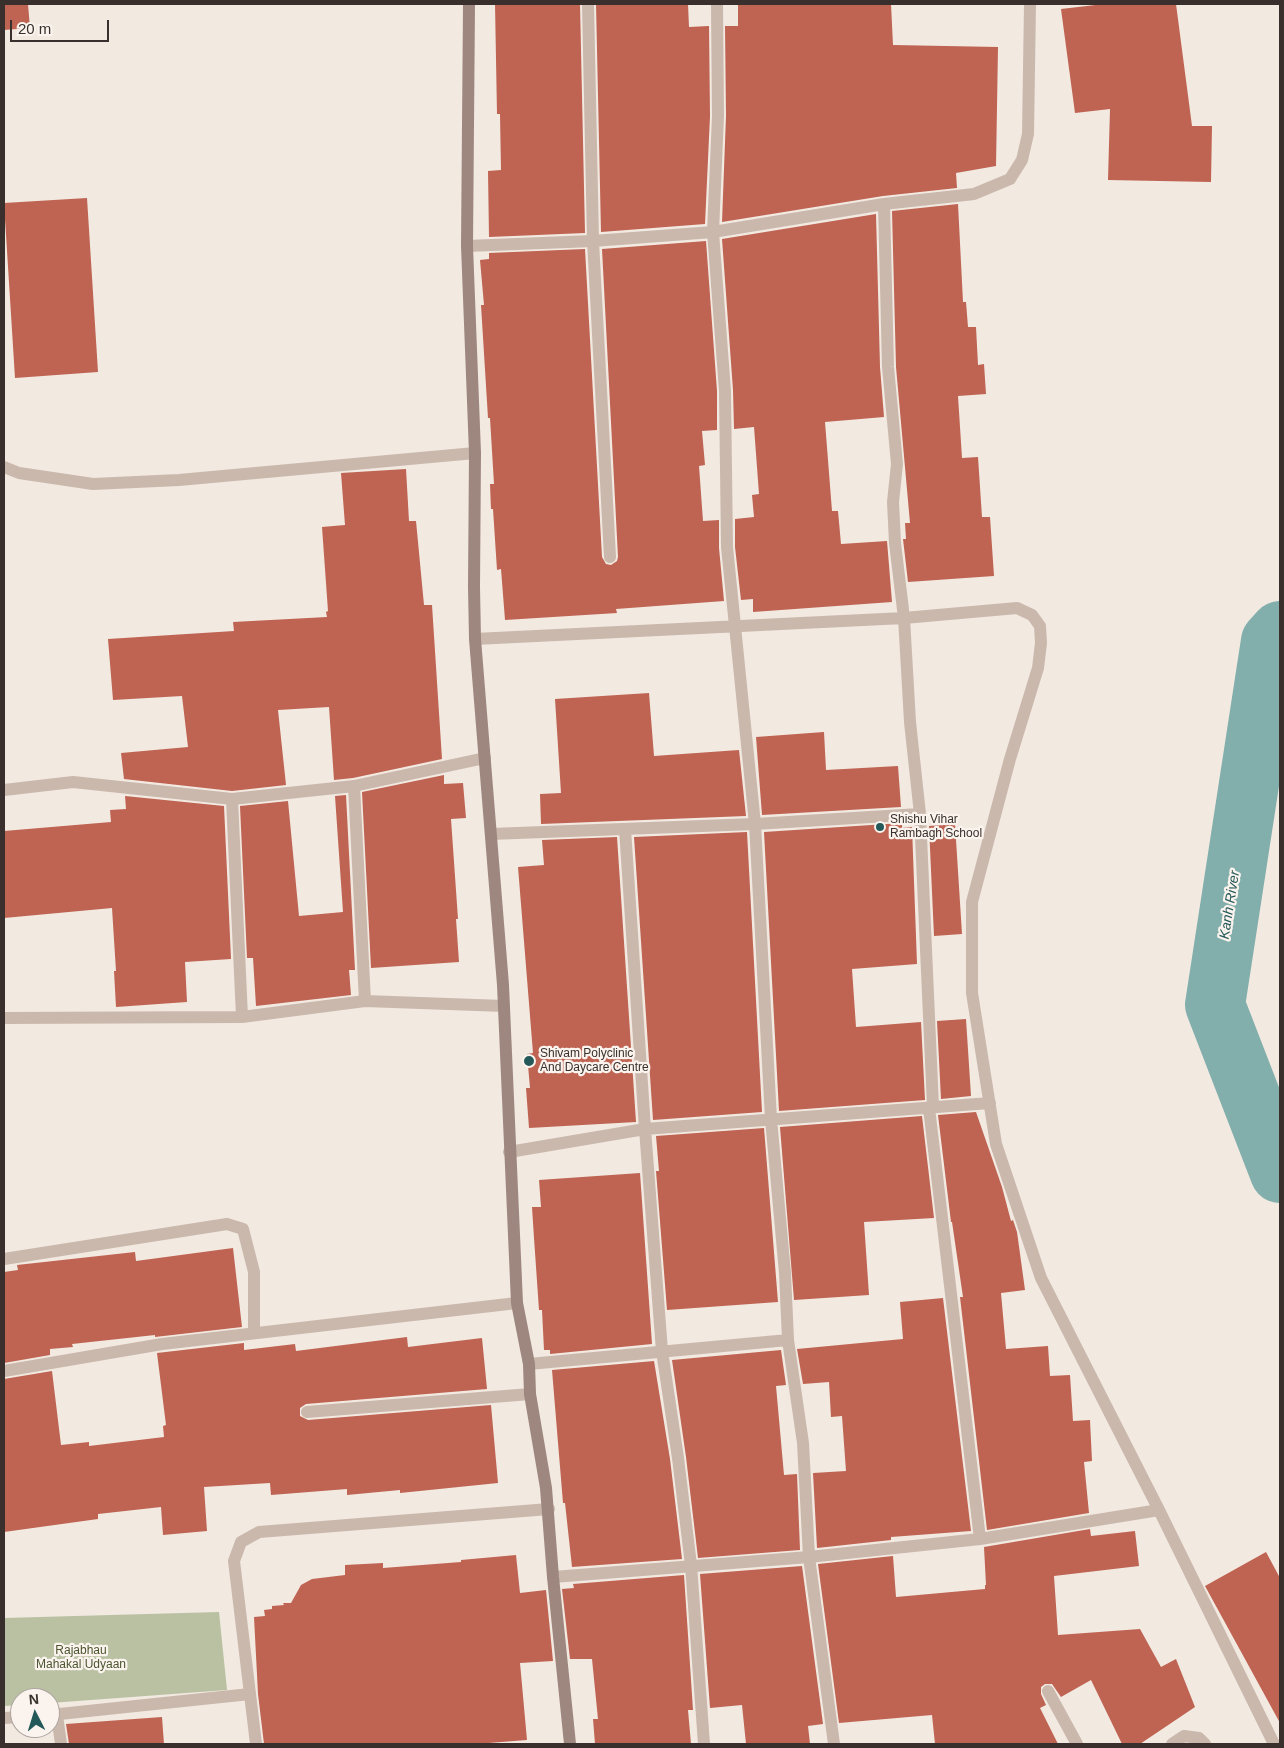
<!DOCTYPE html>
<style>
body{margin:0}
#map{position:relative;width:1284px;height:1748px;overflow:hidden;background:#f2e9e1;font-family:Helvetica,sans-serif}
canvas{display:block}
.frame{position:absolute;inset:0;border:5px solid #392f2c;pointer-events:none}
.north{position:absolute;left:10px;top:1688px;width:50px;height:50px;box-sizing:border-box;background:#faf3ee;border:1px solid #ada5a0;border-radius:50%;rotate:355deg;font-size:14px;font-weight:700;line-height:20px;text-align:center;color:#392f2c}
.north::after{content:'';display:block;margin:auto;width:18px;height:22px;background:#235958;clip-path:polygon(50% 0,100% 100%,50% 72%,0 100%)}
.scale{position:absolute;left:10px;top:20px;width:99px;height:22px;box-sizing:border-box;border:2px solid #392f2c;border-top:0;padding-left:6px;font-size:15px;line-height:18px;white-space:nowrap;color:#392f2c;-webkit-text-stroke:4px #faf3ee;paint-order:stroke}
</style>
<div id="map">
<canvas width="1284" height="1748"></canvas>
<div class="frame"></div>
<div class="north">N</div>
<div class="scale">20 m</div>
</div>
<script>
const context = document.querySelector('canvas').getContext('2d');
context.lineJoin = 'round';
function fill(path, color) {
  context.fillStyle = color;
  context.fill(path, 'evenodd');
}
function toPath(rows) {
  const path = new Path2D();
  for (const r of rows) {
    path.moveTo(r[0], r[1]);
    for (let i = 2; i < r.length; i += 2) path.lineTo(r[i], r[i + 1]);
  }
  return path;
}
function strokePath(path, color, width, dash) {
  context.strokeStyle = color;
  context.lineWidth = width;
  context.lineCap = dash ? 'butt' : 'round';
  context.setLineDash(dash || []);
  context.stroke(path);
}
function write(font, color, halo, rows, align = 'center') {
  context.font = font + ' Helvetica,sans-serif';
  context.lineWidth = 4.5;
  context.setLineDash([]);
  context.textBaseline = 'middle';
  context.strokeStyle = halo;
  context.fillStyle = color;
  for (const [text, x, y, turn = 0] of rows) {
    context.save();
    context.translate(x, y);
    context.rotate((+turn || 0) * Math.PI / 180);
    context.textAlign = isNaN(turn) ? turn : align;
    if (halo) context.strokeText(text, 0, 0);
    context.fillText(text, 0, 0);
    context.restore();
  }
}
fill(toPath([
 [219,1612,227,1690,50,1703,50,1698,20,1698,20,1705,4,1706,4,1618]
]), '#b9c1a2');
strokePath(toPath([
 [1280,631,1271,641,1215,1005,1280,1173]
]), '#82aeac', 60);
fill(toPath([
 [4,4,28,4,30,28,4,30],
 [495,4,580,4,585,233,489,237,488,171,501,170,500,114,497,114],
 [596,4,688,4,689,27,709,26,710,116,705,224,601,232],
 [738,4,891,4,893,45,998,47,996,166,956,173,957,188,883,196,722,222,726,116,725,26,738,26],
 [1104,4,1176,4,1192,126,1212,126,1211,182,1108,180,1110,109,1075,113,1061,9],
 [87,198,98,372,15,378,4,203],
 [958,204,963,302,966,302,968,327,976,327,978,365,984,364,986,394,958,396,962,458,978,457,982,517,990,517,994,576,908,582,903,539,906,539,905,523,910,523,896,367,892,211],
 [876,214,880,367,884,417,825,422,832,511,838,511,841,544,887,541,892,602,753,612,753,599,741,600,735,547,735,519,754,517,752,495,759,494,754,427,734,429,733,390,722,239],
 [706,241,717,391,717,430,702,431,705,465,699,466,703,521,719,520,719,548,724,601,616,609,617,613,505,620,501,569,497,570,493,509,491,509,490,484,494,484,490,418,488,418,481,305,484,305,480,260,489,259,489,253,585,249,602,557,606,564,611,565,617,561,618,557,602,249],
 [406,469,409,521,416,521,424,605,432,605,442,759,353,778,334,780,329,707,278,710,286,785,232,791,124,779,121,753,188,747,182,696,113,700,108,639,234,631,233,622,327,617,326,612,328,611,322,527,345,525,341,473],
 [649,693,654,756,739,750,746,816,541,824,540,794,561,793,555,699],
 [824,732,826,770,898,766,901,807,762,815,756,737],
 [444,775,444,784,463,783,466,818,451,819,458,919,456,919,459,962,371,968,362,792],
 [346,795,355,970,349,970,351,995,256,1006,253,958,247,958,240,806,288,801,299,916,343,912,335,796],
 [125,796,224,806,231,959,185,962,187,1002,116,1007,114,971,116,971,112,908,4,918,4,831,111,822,110,810,126,809],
 [902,823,902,828,912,827,917,964,852,969,856,1027,921,1022,925,1100,779,1111,764,832],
 [955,824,962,934,934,936,929,826],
 [747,832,762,1112,653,1120,634,837],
 [617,837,636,1122,529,1128,526,1088,530,1088,527,1054,533,1053,518,867,544,865,542,840],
 [966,1019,971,1096,941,1099,937,1021],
 [976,1112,1002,1187,1011,1221,1013,1220,1017,1232,1025,1290,1001,1293,1006,1349,1048,1346,1050,1376,1070,1375,1073,1421,1090,1420,1092,1461,1084,1462,1089,1513,987,1530,960,1297,963,1297,952,1222,951,1222,938,1115],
 [922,1116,934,1218,864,1222,869,1295,794,1300,780,1127],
 [764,1128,778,1302,667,1310,656,1171,659,1171,656,1136],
 [640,1173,652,1344,550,1354,550,1350,544,1350,542,1310,539,1310,534,1238,532,1207,541,1207,539,1180],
 [233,1248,242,1327,155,1337,155,1335,72,1344,73,1347,50,1349,50,1355,4,1363,4,1272,18,1270,17,1265,135,1252,136,1261],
 [943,1298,971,1531,891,1537,891,1540,817,1548,813,1473,846,1471,842,1416,831,1417,829,1382,803,1384,797,1349,903,1339,900,1302],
 [407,1337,408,1347,482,1338,487,1389,306,1404,300,1408,300,1416,308,1420,491,1405,498,1483,400,1493,400,1490,347,1495,347,1489,271,1495,270,1483,204,1487,207,1531,163,1535,161,1507,98,1514,98,1519,4,1532,4,1379,52,1371,61,1445,89,1442,89,1446,164,1437,163,1426,166,1425,157,1353,244,1343,244,1350,295,1344,296,1351],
 [781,1350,786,1385,776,1386,784,1475,797,1474,800,1550,698,1558,686,1457,672,1360],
 [654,1361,670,1459,682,1559,572,1567,565,1503,563,1503,552,1370],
 [1090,1529,1091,1536,1135,1531,1139,1566,1054,1576,1058,1635,1140,1629,1161,1667,1176,1659,1195,1707,1140,1744,1122,1744,1091,1680,1061,1697,1052,1684,1045,1684,1041,1687,1041,1694,1046,1705,1040,1708,1058,1744,935,1744,932,1715,839,1723,818,1564,893,1556,896,1597,985,1589,985,1585,986,1585,984,1547],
 [1266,1552,1280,1578,1280,1723,1205,1586],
 [516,1555,520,1593,546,1590,553,1661,520,1663,527,1740,476,1744,264,1744,258,1694,254,1617,265,1616,264,1610,272,1609,272,1606,284,1605,283,1603,291,1603,301,1585,312,1579,345,1575,345,1565,383,1563,383,1568,461,1562,461,1560],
 [802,1566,823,1724,808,1726,810,1744,746,1744,742,1705,710,1708,700,1574],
 [684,1575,693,1710,688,1710,691,1744,595,1744,593,1719,598,1719,592,1659,570,1659,562,1589,574,1588,573,1584],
 [162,1717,164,1744,69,1744,66,1724]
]), '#bf6352');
strokePath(toPath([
 [4,467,19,473,93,484,179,480,475,453],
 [354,786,365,1001],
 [4,790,73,782,232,799,354,786,485,758],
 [232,799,242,1017],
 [4,1018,242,1017,365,1001,504,1006],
 [1048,1691,1077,1744],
 [1172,1744,1184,1736,1199,1738,1205,1744]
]), '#cab8ad', 12);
strokePath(toPath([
 [588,4,593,241,610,557],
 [717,4,718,116,713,232,725,391,727,547,755,824,771,1119,785,1273,788,1340,803,1443,809,1557,834,1744],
 [884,204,888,367,897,464,893,502,895,543,904,618,910,722,920,814,933,1107],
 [467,246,593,241,713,232,884,204,974,194,1010,179,1022,160,1028,134,1030,4],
 [475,639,904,618,1017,608,1032,615,1040,626,1041,643,1038,668,1010,759,972,902,972,993,996,1144,1041,1278,1159,1510,1274,1744],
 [625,829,645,1129,662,1351,678,1458,691,1565,704,1744],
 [491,834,755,824,920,814],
 [929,1108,980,1539],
 [509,1152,645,1129,990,1103],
 [4,1259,227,1224,243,1229,254,1272,254,1333],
 [529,1364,788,1340],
 [4,1371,162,1344,517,1303],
 [307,1412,530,1394],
 [553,1577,809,1557,980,1539,1159,1510],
 [50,1715,250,1694],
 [57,1715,61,1744],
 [4,1718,20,1717],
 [256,1744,234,1561,241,1542,259,1532,549,1509]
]), '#cab8ad', 12);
strokePath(toPath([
 [469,4,467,246,475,453,474,587,475,639,503,985,517,1303,529,1364,530,1394,546,1488,553,1577,570,1744]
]), '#9e877f', 12);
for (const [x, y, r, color] of [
 [880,827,5,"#235958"],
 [529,1061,6,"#235958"]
]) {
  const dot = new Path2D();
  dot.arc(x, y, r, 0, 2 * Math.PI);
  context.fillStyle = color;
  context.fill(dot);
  strokePath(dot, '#faf3ee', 2);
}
write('12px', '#392f2c', '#faf3ee', [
 ["Shishu Vihar",890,820],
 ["Rambagh School",890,834],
 ["Shivam Polyclinic",540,1054],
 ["And Daycare Centre",540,1068]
], 'left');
write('12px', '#4c5630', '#faf3ee', [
 ["Rajabhau",81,1651],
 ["Mahakal Udyaan",81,1665]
]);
write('italic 14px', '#235958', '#faf3ee', [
 ["Kanh River",1230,905,-81]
]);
</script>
